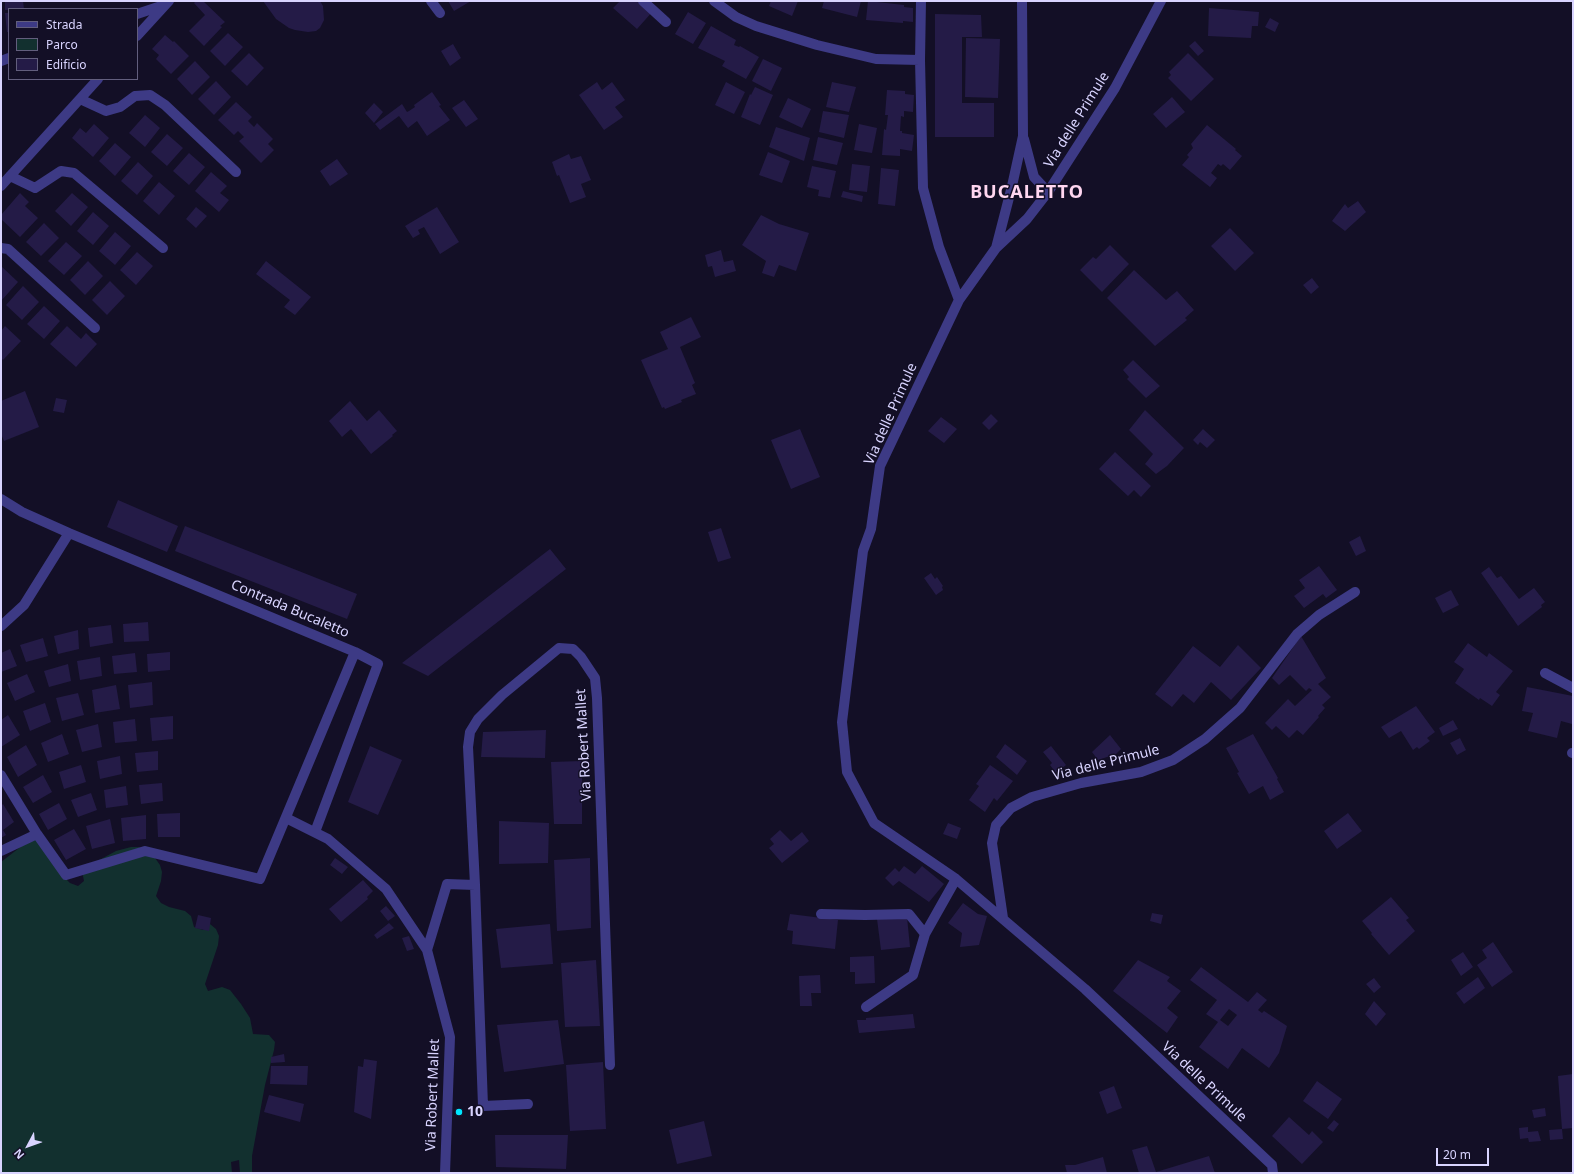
<!DOCTYPE html>
<style>
body{margin:0}
#map{position:relative;width:1574px;height:1174px;overflow:hidden;background:#130f26;font-family:"Noto Sans",sans-serif}
canvas{display:block}
.frame{position:absolute;inset:0;border:2px solid #d9d4ff;pointer-events:none}
.legend{position:absolute;left:8px;top:8px;width:130px;height:72px;box-sizing:border-box;background:#130f26;border:1px solid #625e7d;margin:0;padding:5px 7px;list-style:none;font-size:12px;color:#d9d4ff}
.legend li{display:flex;align-items:center;gap:8px;height:20px}
.legend b{width:20px;border:1px solid #625e7d}
.north{position:absolute;left:8px;top:1126px;width:40px;height:40px;-webkit-text-stroke:3px #130f26;paint-order:stroke;rotate:229deg;font-size:11px;font-weight:700;line-height:16px;text-align:center;color:#d9d4ff}
.north::after{content:'';display:block;margin:auto;width:14px;height:18px;background:#d9d4ff;clip-path:polygon(50% 0,100% 100%,50% 72%,0 100%)}
.scale{position:absolute;left:1436px;top:1148px;width:53px;height:18px;box-sizing:border-box;border:2px solid #d9d4ff;border-top:0;padding-left:5px;font-size:12px;line-height:14px;white-space:nowrap;color:#d9d4ff;-webkit-text-stroke:3px #130f26;paint-order:stroke}
</style>
<div id="map">
<canvas width="1574" height="1174"></canvas>
<div class="frame"></div>
<ul class="legend">
<li><b style="height:5px;background:#3d3a85"></b>Strada</li>
<li><b style="height:11px;background:#12302f"></b>Parco</li>
<li><b style="height:11px;background:#241b47"></b>Edificio</li>
</ul>
<div class="north">N</div>
<div class="scale">20 m</div>
</div>
<script>
const context = document.querySelector('canvas').getContext('2d');
context.lineJoin = 'round';
function fill(path, color) {
  context.fillStyle = color;
  context.fill(path, 'evenodd');
}
function toPath(rows) {
  const path = new Path2D();
  for (const r of rows) {
    path.moveTo(r[0], r[1]);
    for (let i = 2; i < r.length; i += 2) path.lineTo(r[i], r[i + 1]);
  }
  return path;
}
function strokePath(path, color, width, dash) {
  context.strokeStyle = color;
  context.lineWidth = width;
  context.lineCap = dash ? 'butt' : 'round';
  context.setLineDash(dash || []);
  context.stroke(path);
}
function write(font, color, halo, rows, align = 'center') {
  context.font = font + ' "Noto Sans",sans-serif';
  context.lineWidth = 3;
  context.setLineDash([]);
  context.textBaseline = 'middle';
  context.strokeStyle = halo;
  context.fillStyle = color;
  for (const [text, x, y, turn = 0] of rows) {
    context.save();
    context.translate(x, y);
    context.rotate((+turn || 0) * Math.PI / 180);
    context.textAlign = isNaN(turn) ? turn : align;
    if (halo) context.strokeText(text, 0, 0);
    context.fillText(text, 0, 0);
    context.restore();
  }
}
fill(toPath([
 [32,838,39,842,64,877,70,883,78,886,84,881,82,871,88,866,116,851,131,847,139,847,155,858,160,865,162,872,161,881,156,896,161,903,169,907,185,911,191,916,194,927,203,930,210,924,216,929,219,936,218,945,205,984,208,991,222,987,230,990,241,1004,250,1018,253,1034,269,1035,275,1042,274,1050,265,1085,252,1156,252,1173,240,1173,239,1160,231,1162,232,1173,1,1173,1,862]
]), '#12302f');
fill(toPath([
 [5,1,23,1,24,9,5,10],
 [196,1,203,1,225,22,220,26,222,27,204,46,189,31,205,15,194,3],
 [263,1,320,1,323,6,324,20,320,28,316,31,308,32,295,30,289,28,276,19],
 [448,1,471,1,454,11],
 [620,1,642,1,653,11,637,29,613,8],
 [771,1,798,1,792,16,769,6],
 [824,1,861,1,857,17,822,8],
 [868,1,904,5,904,7,913,8,913,22,903,21,903,23,866,20],
 [1209,8,1259,12,1258,26,1252,26,1251,38,1208,36],
 [688,12,706,23,693,44,675,34],
 [5,13,9,13,9,32,7,32],
 [935,14,981,15,982,37,962,37,962,103,994,103,994,137,935,137],
 [1270,18,1279,23,1275,32,1265,27],
 [711,26,736,40,734,45,739,47,740,46,759,57,746,79,722,66,725,61,698,48],
 [228,33,243,47,225,66,210,51],
 [165,35,173,42,174,41,189,56,171,74,156,59,159,55,152,49],
 [966,38,1000,39,998,98,965,97],
 [1195,41,1204,51,1198,56,1189,46],
 [453,44,461,58,450,66,441,51],
 [249,53,264,68,247,86,231,71],
 [1188,53,1214,79,1191,101,1168,78,1171,75,1169,72],
 [763,59,782,68,771,91,752,81],
 [195,61,210,77,192,95,177,79],
 [216,81,231,97,214,115,198,99],
 [597,82,602,90,612,82,625,100,615,107,623,117,604,130,579,95],
 [726,82,745,92,734,114,715,105],
 [832,82,856,87,849,112,826,107],
 [755,87,773,95,760,125,741,117,750,94,751,95],
 [887,90,905,91,905,94,914,95,913,112,904,111,904,117,901,116,900,131,902,131,902,133,914,135,912,151,900,149,900,156,882,155,884,129,886,130,888,115,885,115],
 [432,92,441,105,439,106,450,120,427,136,417,121,408,128,399,116,380,130,375,124,402,104,407,112,409,111,415,107,414,105],
 [1172,97,1185,112,1166,128,1153,114],
 [788,98,811,109,802,128,779,117],
 [464,100,478,119,466,127,452,108],
 [236,102,252,117,248,121,254,127,257,123,273,139,268,144,274,150,261,163,239,141,244,137,238,131,234,135,218,120],
 [374,103,383,112,374,123,365,113],
 [823,111,849,115,844,138,819,132],
 [145,115,160,128,145,147,129,133],
 [94,124,109,138,93,157,72,138,80,128,86,133],
 [859,124,877,128,872,153,854,150],
 [1207,125,1236,149,1235,150,1242,156,1230,170,1223,164,1221,166,1218,164,1211,173,1217,178,1210,187,1182,165,1189,157,1187,155,1193,148,1191,144],
 [776,127,810,138,804,161,769,147],
 [167,134,183,148,167,166,151,152],
 [818,137,843,143,837,165,813,160],
 [115,143,131,157,115,176,99,161],
 [768,152,790,161,782,183,759,175],
 [189,153,205,167,189,185,173,171],
 [569,154,571,159,581,156,591,180,581,184,586,197,570,203,559,175,557,176,552,162],
 [337,159,348,174,330,186,320,171],
 [138,162,153,176,137,195,121,181],
 [852,164,870,166,867,192,849,190],
 [812,166,836,171,830,198,818,196,819,190,807,187],
 [881,168,899,170,895,206,878,204],
 [211,172,227,186,220,193,229,200,219,212,195,191],
 [159,182,175,196,159,215,143,201],
 [843,191,863,196,862,202,841,197],
 [20,193,29,202,25,206,38,218,20,237,1,219,1,215],
 [72,193,88,207,71,226,55,211],
 [1358,201,1366,212,1345,231,1332,221,1345,204,1348,208],
 [196,207,207,216,196,228,186,219],
 [437,207,459,242,440,254,424,227,418,230,420,234,413,238,405,226],
 [93,212,109,226,93,245,77,231],
 [761,215,779,224,809,233,796,271,779,265,774,277,762,273,766,261,742,245],
 [44,223,59,238,41,256,26,242],
 [1230,228,1254,253,1235,271,1211,246],
 [115,232,131,246,115,265,99,251],
 [66,242,82,256,64,275,48,261],
 [1110,245,1129,264,1102,292,1080,270,1093,257,1096,259],
 [721,250,724,262,733,260,736,271,715,277,712,266,708,267,705,255],
 [137,252,153,266,136,285,120,270],
 [88,261,103,276,85,295,70,280],
 [266,261,311,297,295,315,284,307,290,300,256,274],
 [1,266,18,282,1,301],
 [1134,270,1166,300,1177,291,1194,310,1185,318,1187,320,1155,346,1107,298],
 [1312,278,1319,287,1311,294,1303,285],
 [110,281,125,296,107,315,92,300],
 [23,286,39,302,22,320,6,305],
 [44,306,60,321,44,339,27,324],
 [691,317,701,337,680,347,695,383,692,385,696,394,681,400,682,402,665,409,664,407,662,408,641,360,668,349,660,332],
 [5,326,21,341,3,360,1,358,1,331],
 [67,326,81,339,86,333,97,344,76,367,50,344],
 [1133,360,1160,386,1146,398,1127,379,1129,377,1123,370],
 [25,391,39,427,4,441,1,434,1,401],
 [56,398,67,400,64,413,53,411],
 [350,401,367,421,379,410,397,431,392,435,393,436,371,454,351,429,342,437,329,421],
 [1145,410,1184,448,1167,466,1156,474,1145,464,1153,454,1129,430],
 [991,414,998,421,989,430,982,423],
 [941,417,957,429,944,443,928,431],
 [800,429,820,477,791,489,771,440],
 [1203,429,1215,440,1207,448,1200,442,1198,445,1193,440],
 [1115,452,1151,486,1141,497,1134,490,1128,496,1099,469],
 [118,500,178,526,167,552,107,527],
 [185,526,357,594,347,619,175,551],
 [721,528,731,558,718,562,708,532],
 [1360,536,1366,551,1356,556,1349,542],
 [550,549,566,569,428,676,402,663],
 [1319,566,1337,590,1326,598,1323,594,1304,608,1294,596,1305,588,1299,580],
 [1489,567,1497,578,1501,576,1519,599,1534,588,1545,602,1541,605,1542,607,1518,626,1481,573],
 [931,573,935,579,937,577,943,586,942,587,943,590,936,595,924,578],
 [1451,590,1459,605,1443,613,1435,598],
 [148,622,149,641,124,642,123,624],
 [111,625,113,643,90,647,88,628],
 [78,630,79,649,58,654,54,636],
 [1301,636,1326,678,1318,684,1331,697,1322,705,1325,708,1318,716,1319,717,1303,735,1297,730,1289,738,1276,726,1272,730,1265,723,1288,699,1295,706,1312,690,1309,688,1306,691,1290,675,1279,685,1272,678],
 [43,638,48,656,26,662,20,645],
 [1468,643,1487,657,1489,653,1513,671,1496,692,1500,695,1492,706,1480,698,1479,700,1455,683,1464,669,1454,662],
 [1238,645,1261,668,1231,700,1211,682,1194,703,1183,694,1172,707,1155,694,1193,646,1220,667],
 [10,649,17,666,1,672,1,653],
 [170,652,170,670,148,672,147,654],
 [135,653,137,672,114,674,112,656],
 [100,657,102,676,80,680,77,661],
 [68,664,71,681,49,687,44,671],
 [27,674,35,692,15,701,7,683],
 [152,682,153,705,130,708,128,685],
 [116,685,120,709,95,713,92,690],
 [1527,687,1573,696,1572,724,1561,721,1557,738,1528,731,1533,713,1522,711],
 [78,693,84,715,62,721,56,698],
 [45,703,51,722,30,731,23,711],
 [1416,706,1435,732,1427,738,1430,741,1419,749,1417,747,1413,750,1401,731,1389,738,1381,727],
 [8,715,20,735,1,747,1,720],
 [173,716,173,739,152,741,150,718],
 [135,719,137,741,115,743,113,722],
 [1453,720,1458,729,1443,736,1439,728],
 [98,724,102,747,82,752,76,730],
 [546,730,545,758,481,757,483,732],
 [62,734,69,754,48,762,41,743],
 [1253,734,1278,778,1277,779,1284,792,1270,800,1263,786,1249,794,1237,773,1239,772,1226,748],
 [1110,735,1121,749,1116,754,1098,760,1092,752],
 [1460,738,1466,750,1457,755,1450,743],
 [1005,744,1027,761,1017,775,996,757],
 [26,745,37,765,18,777,7,757],
 [370,746,402,760,378,815,348,802],
 [1051,746,1066,765,1056,773,1050,765,1052,763,1043,752],
 [158,751,158,770,137,772,135,753],
 [120,756,122,774,100,779,97,761],
 [582,761,582,824,554,824,551,762],
 [81,765,86,782,64,789,59,772],
 [990,765,1013,781,997,801,994,798,985,812,969,800,979,786,976,784],
 [43,775,52,792,33,803,23,787],
 [162,783,163,801,141,804,139,785],
 [126,786,128,805,106,808,104,790],
 [91,793,97,810,78,817,71,800],
 [59,803,67,819,48,830,39,814],
 [3,804,14,822,3,830,6,835,1,838,1,806],
 [180,813,180,837,158,837,157,814],
 [1348,813,1362,831,1337,849,1324,831],
 [146,815,146,839,123,841,121,818],
 [110,819,115,843,92,849,86,826],
 [499,821,549,823,548,863,499,864],
 [948,823,961,828,957,839,943,834],
 [74,829,86,849,66,860,54,840],
 [780,830,791,841,802,832,809,841,782,863,769,848,774,844,770,839],
 [335,858,348,867,342,874,330,865],
 [590,858,591,928,557,931,554,860],
 [904,866,915,874,922,866,944,884,929,902,899,881,893,886,885,878,895,868,899,872],
 [363,880,373,891,367,897,368,899,341,922,329,909],
 [1391,897,1409,918,1406,920,1415,931,1389,955,1371,934,1372,933,1362,921],
 [963,903,978,914,987,916,979,945,960,947,962,933,948,923],
 [386,906,395,916,388,921,380,911],
 [1152,913,1163,915,1161,924,1150,921],
 [790,914,838,920,835,949,792,944,793,931,787,930],
 [198,915,211,918,209,931,195,928],
 [907,917,910,947,881,950,877,919],
 [389,923,394,928,377,939,374,935],
 [550,924,553,964,501,968,496,929],
 [409,936,414,949,407,951,402,938],
 [1493,942,1513,972,1492,987,1477,965,1487,958,1482,950],
 [1463,952,1473,967,1461,976,1451,960],
 [874,956,875,983,855,984,855,972,850,972,850,957],
 [596,960,600,1026,565,1027,561,963],
 [1138,960,1170,977,1167,981,1181,991,1167,1008,1178,1017,1167,1033,1113,991],
 [1201,967,1248,1002,1257,992,1267,1000,1258,1010,1262,1013,1264,1011,1287,1026,1279,1053,1269,1068,1242,1048,1228,1069,1199,1047,1218,1022,1206,1014,1217,1000,1190,980],
 [1229,1009,1237,1015,1228,1026,1220,1020],
 [820,975,821,993,811,993,812,1006,800,1006,799,976],
 [1478,977,1485,988,1464,1004,1456,993],
 [1374,978,1381,987,1374,993,1366,984],
 [1374,1001,1386,1014,1376,1026,1365,1014],
 [913,1014,915,1028,859,1033,857,1020,866,1020,866,1018],
 [558,1020,564,1064,504,1072,497,1025],
 [284,1054,285,1062,271,1063,271,1057],
 [364,1059,377,1061,371,1119,354,1112,358,1066,363,1067],
 [603,1062,606,1129,570,1131,566,1065],
 [271,1066,308,1066,307,1085,270,1084],
 [1573,1074,1573,1128,1562,1129,1558,1076],
 [1317,1081,1342,1099,1328,1119,1303,1101],
 [1114,1086,1122,1108,1107,1114,1099,1092],
 [269,1095,304,1104,300,1122,264,1112],
 [1545,1108,1546,1116,1534,1118,1532,1110],
 [1289,1117,1309,1135,1312,1131,1323,1142,1302,1164,1272,1136],
 [1334,1120,1339,1124,1333,1132,1327,1128],
 [704,1121,712,1156,677,1164,669,1130],
 [1528,1127,1528,1132,1538,1131,1541,1141,1529,1142,1528,1138,1520,1139,1519,1128],
 [1562,1129,1563,1139,1550,1140,1549,1130],
 [495,1135,568,1135,566,1169,496,1167],
 [1147,1146,1156,1172,1209,1156,1215,1173,1139,1173,1132,1150],
 [1103,1157,1107,1173,1067,1173,1065,1165,1075,1165]
]), '#241b47');
strokePath(toPath([
 [431,1,440,13],
 [643,1,666,22],
 [714,1,736,17,756,26,817,45,876,59,920,60],
 [921,1,920,60,923,188,939,247,959,300],
 [1161,1,1115,88,1048,192,1027,219,996,248,959,300,880,466,871,529,863,551,842,722,847,772,874,823,956,879,1085,989,1272,1165,1273,1173],
 [137,14,164,5],
 [137,36,169,1],
 [1,61,9,58],
 [80,99,106,111,120,107,135,96,150,95,165,105,236,172],
 [1024,139,1034,177,1048,192],
 [10,176,35,188,61,171,74,173,163,248],
 [1,186,98,79],
 [1,248,8,249,95,328],
 [996,248,1012,186,1023,136,1022,1],
 [1,499,22,512,69,533,355,652,378,664,315,832],
 [1,626,24,605,69,533],
 [1545,673,1573,688],
 [1572,753,1573,753],
 [1,775,37,834,66,875,145,851,260,879,355,652],
 [286,818,328,839,386,889,427,950],
 [1,851,37,834],
 [475,885,483,1106,528,1104],
 [821,914,865,915,909,914,925,934,956,879],
 [1003,918,992,843,996,825,1011,808,1032,797,1081,783,1141,772,1173,760,1205,739,1240,708,1297,634,1319,615,1355,592],
 [866,1007,913,975,925,934],
 [445,1173,450,1037,427,950,447,884,475,885,468,747,470,732,478,719,502,695,559,648,573,649,581,657,595,678,597,698,610,1065]
]), '#3d3a85', 10);
for (const [x, y, r, color] of [
 [459,1112,4,"#00e5ff"]
]) {
  const dot = new Path2D();
  dot.arc(x, y, r, 0, 2 * Math.PI);
  context.fillStyle = color;
  context.fill(dot);
  strokePath(dot, '#130f26', 1.5);
}
write('14px', '#d9d4ff', '#130f26', [
 ["Via delle Primule",1077,120,-58],
 ["Via delle Primule",891,414,-66],
 ["Contrada Bucaletto",290,609,23],
 ["Via Robert Mallet",584,745,-93],
 ["Via delle Primule",1106,763,-14],
 ["Via delle Primule",1204,1082,43],
 ["Via Robert Mallet",433,1095,-88]
]);
write('bold 14px', '#d9d4ff', '#130f26', [
 ["10",467,1112]
], 'left');
context.letterSpacing = '1px';
write('bold 18px', '#ffd6f0', '#130f26', [
 ["BUCALETTO",1027,193]
]);
context.letterSpacing = '0px';
</script>
